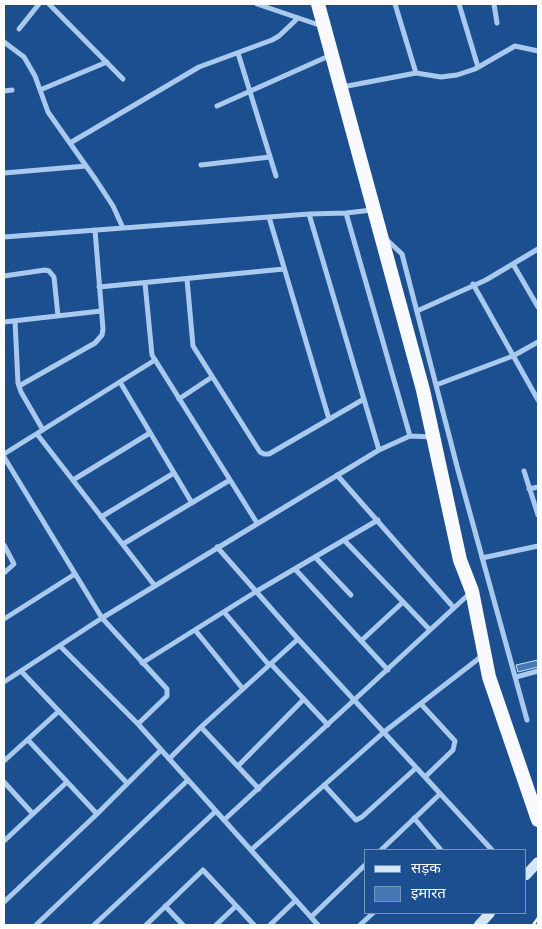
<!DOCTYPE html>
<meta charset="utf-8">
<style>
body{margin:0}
#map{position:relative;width:542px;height:929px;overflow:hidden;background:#1b4f8f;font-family:Helvetica,"Noto Sans Devanagari",sans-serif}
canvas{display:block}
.frame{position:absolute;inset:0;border:5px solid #fff;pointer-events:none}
.legend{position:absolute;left:364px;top:849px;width:162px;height:65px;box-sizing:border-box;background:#1b4f8f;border:1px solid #7695bc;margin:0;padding:6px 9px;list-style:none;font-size:15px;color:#fff}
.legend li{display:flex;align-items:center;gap:10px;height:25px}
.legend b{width:25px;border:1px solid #7695bc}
</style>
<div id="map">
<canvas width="542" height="929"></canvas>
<div class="frame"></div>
<ul class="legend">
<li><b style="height:6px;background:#d6e6fa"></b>सड़क</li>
<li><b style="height:14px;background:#4478b7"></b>इमारत</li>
</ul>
</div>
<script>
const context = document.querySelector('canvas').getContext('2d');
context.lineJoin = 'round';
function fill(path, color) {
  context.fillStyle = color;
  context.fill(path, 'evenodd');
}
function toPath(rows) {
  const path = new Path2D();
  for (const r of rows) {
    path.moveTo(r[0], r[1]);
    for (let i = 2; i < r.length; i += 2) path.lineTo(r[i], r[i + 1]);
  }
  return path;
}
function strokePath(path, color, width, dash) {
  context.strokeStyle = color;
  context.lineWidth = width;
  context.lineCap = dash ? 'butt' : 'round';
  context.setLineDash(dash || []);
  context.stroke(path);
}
const building = toPath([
 [538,660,538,667,518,672,516,665,538,660]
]);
fill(building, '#4478b7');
strokePath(building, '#cfe3fa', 1);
strokePath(toPath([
 [49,4,123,79],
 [257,4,322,26],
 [395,4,416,73],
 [459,4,478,67],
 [494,4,497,23],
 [19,29,39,4],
 [4,42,24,57,35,76,48,112,96,180,113,206,123,228],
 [238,53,276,176],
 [342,87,416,73,441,77,457,75,475,69,515,46,538,51],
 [40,90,107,62],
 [4,91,12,90],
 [217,106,331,55],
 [70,143,199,67,272,40,279,36,298,18],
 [201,165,270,157],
 [4,173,86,166],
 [346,213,410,436],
 [309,214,379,450],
 [269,217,329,419],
 [4,237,309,214,346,213,372,210],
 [386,239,402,254,458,470,527,720],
 [513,264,538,307],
 [4,276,45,270,49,271,54,277,58,316],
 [187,279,193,346,260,452,264,454,269,454,364,399],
 [145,283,152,355,257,523],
 [473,284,538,400],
 [99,287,284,269],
 [417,311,486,280,538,249],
 [15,321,18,383,21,392,43,430],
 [4,322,101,311],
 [120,382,192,503],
 [436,385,513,356,538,342],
 [19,386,95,343,102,335,103,329,95,230],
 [179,399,212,377],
 [37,434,155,586],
 [4,454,155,360],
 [4,457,102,618,167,689,167,696,138,724],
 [524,471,538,515],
 [337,475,454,608],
 [73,480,150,433],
 [529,489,538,487],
 [101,517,174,473],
 [344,540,430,630],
 [123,544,230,480],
 [4,545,14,564,4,573],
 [217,547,298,639,492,850],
 [315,557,351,595],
 [482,558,538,546],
 [295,569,388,670],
 [224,612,269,665],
 [4,619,75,574],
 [195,630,243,689],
 [361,641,403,602],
 [60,646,138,724,318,925],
 [142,663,257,591,378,520],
 [271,664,328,725],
 [21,671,127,783],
 [516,677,538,671],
 [4,682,102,618,379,450,410,436,432,437],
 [421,704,455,741,453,750,425,777],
 [201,727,259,789],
 [28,740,97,814],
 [169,759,201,727,298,639],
 [4,761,59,711],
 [238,766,304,699],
 [4,782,33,814],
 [324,785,356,820,362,817,416,768],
 [414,818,441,850],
 [224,820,468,595],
 [4,841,67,782],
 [251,850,384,732,482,656],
 [381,850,440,794],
 [4,902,97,814,161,750],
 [165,906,183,925],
 [311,917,366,864],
 [36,925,188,780],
 [94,925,216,811],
 [146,925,203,870,254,925],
 [216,925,236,906],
 [270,925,296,900],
 [360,925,373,913]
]), '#a9c9ee', 5);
strokePath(toPath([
 [526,875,538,862],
 [479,925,490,913]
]), '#d6e6fa', 10);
strokePath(toPath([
 [318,4,423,390,460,560,472,591,489,677,538,820]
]), '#f8faff', 14);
strokePath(toPath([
 [533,925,538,918]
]), '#fff', 2.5, [9, 4]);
</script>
